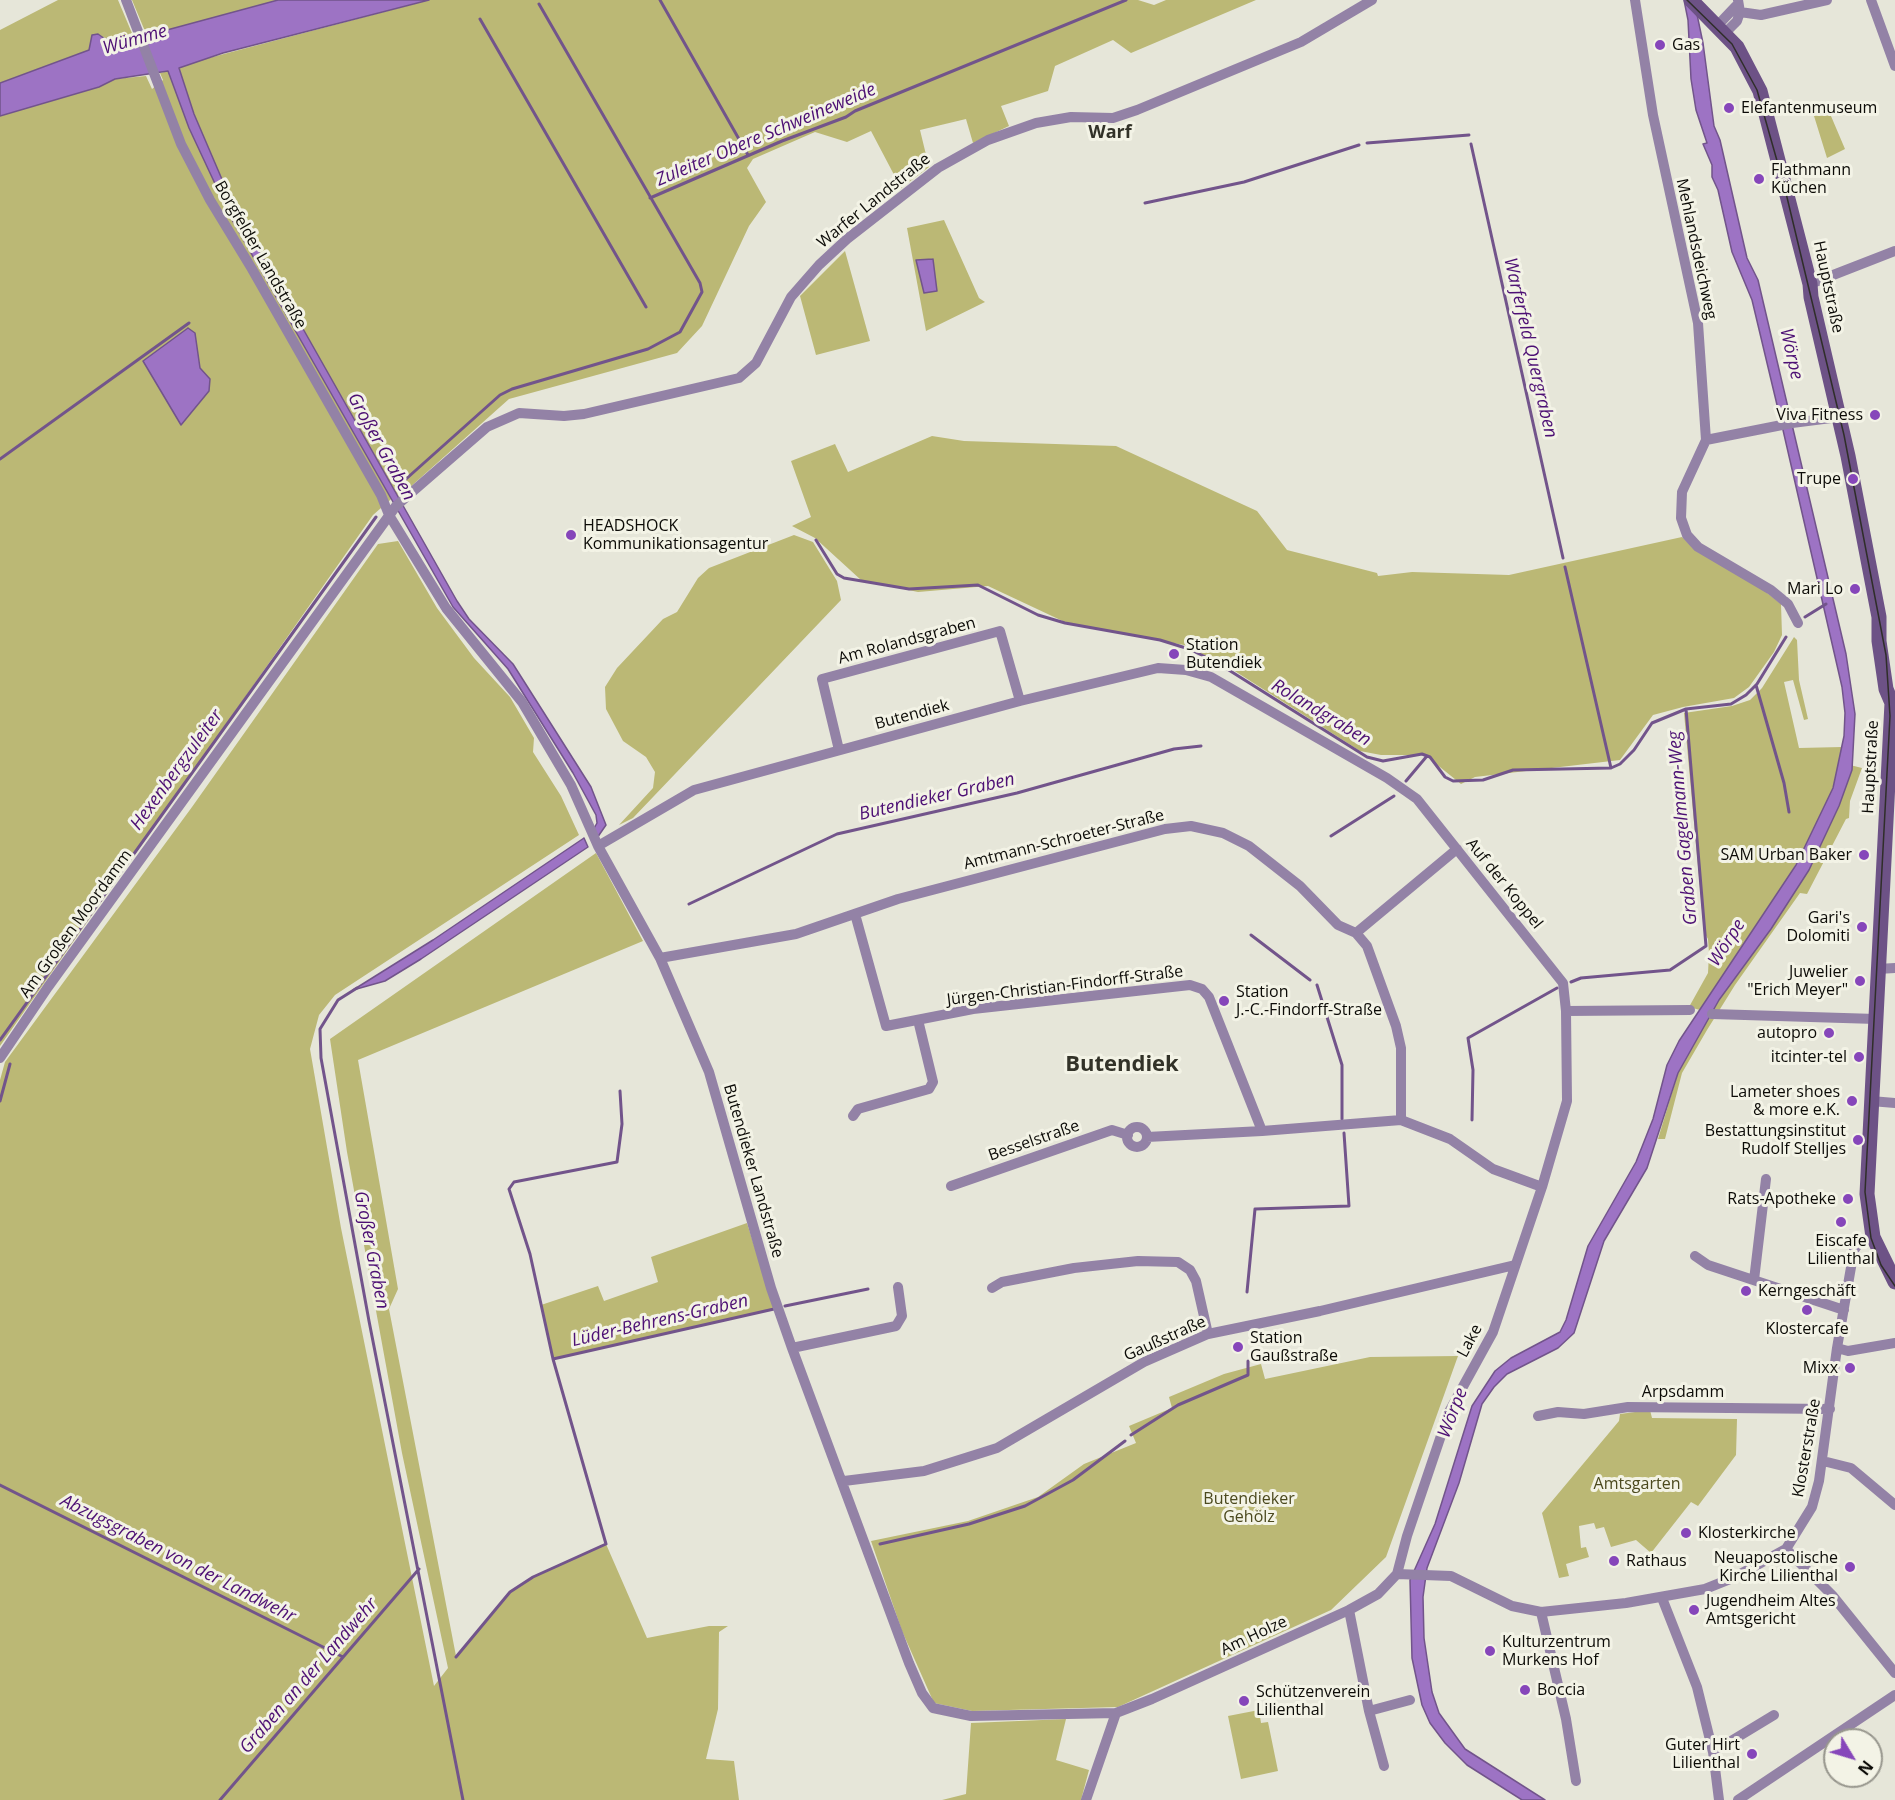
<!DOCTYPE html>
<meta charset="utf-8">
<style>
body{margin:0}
#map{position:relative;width:1895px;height:1800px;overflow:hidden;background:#e6e6d9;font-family:"Open Sans",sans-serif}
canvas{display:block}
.north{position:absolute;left:1823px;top:1728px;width:60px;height:60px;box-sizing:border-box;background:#f3f3e6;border:2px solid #97968d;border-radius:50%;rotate:128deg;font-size:16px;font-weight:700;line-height:24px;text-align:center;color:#0c0b07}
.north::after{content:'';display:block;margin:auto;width:21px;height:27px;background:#8646ba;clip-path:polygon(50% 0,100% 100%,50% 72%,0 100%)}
</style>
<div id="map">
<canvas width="1895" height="1800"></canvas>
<div class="north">N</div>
</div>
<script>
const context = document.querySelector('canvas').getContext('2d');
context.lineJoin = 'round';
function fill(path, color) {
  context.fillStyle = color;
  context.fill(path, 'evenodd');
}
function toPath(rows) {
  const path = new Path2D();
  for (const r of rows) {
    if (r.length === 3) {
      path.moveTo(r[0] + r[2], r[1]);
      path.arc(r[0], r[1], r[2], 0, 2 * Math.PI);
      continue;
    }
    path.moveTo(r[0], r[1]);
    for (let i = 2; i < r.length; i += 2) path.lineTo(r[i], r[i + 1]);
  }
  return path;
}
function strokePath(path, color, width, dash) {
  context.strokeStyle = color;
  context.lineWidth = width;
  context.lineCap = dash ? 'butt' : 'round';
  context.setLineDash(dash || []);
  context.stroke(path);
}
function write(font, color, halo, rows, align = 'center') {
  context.font = font + ' "Open Sans",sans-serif';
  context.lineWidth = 6;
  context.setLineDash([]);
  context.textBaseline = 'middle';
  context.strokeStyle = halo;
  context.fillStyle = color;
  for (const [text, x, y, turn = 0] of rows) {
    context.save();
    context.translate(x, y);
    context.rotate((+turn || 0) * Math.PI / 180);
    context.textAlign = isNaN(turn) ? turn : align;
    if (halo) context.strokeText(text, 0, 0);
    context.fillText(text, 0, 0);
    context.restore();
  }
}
fill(toPath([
 [58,0,118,0,134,38,105,39,98,34,89,50,0,83,0,30],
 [132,0,278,0,147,36],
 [429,0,1138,0,1154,5,1166,0,1256,0,1131,53,1113,40,1055,66,1048,91,1001,106,1009,126,973,143,966,119,920,130,929,167,901,188,871,131,847,142,815,132,753,159,747,168,766,202,749,226,702,326,677,353,509,399,399,497,397,494,373,515,0,1046,0,116,99,87,115,79,146,76,152,89,163,80,160,73,168,71,170,74,186,64],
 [1828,109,1845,149,1827,158,1814,116],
 [944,220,979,298,985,302,926,331,907,228],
 [845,251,870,341,816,355,800,296],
 [932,436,964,441,1116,446,1257,511,1287,550,1377,573,1378,576,1412,572,1509,575,1682,537,1698,552,1756,584,1781,604,1782,635,1774,652,1749,687,1734,698,1683,707,1653,715,1620,760,1475,777,1461,784,1425,755,1381,755,1360,751,1230,668,1184,645,1069,624,988,586,918,592,861,580,815,538,792,526,811,517,791,461,835,444,848,472],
 [794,535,813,542,837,581,841,600,633,818,619,825,653,788,655,772,646,757,623,741,606,709,605,687,617,668,663,619,677,612,698,578,709,568],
 [398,541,437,608,474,658,510,697,534,738,533,752,561,796,579,835,335,995,319,1015,310,1049,341,1228,434,1686,448,1668,402,1453,347,1152,330,1039,596,853,643,941,358,1060,398,1289,389,1309,456,1656,510,1592,533,1577,606,1544,647,1638,709,1626,728,1626,719,1632,718,1709,706,1759,734,1761,739,1800,0,1800,0,1080,5,1062,192,807,378,544],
 [1794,637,1797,640,1799,680,1808,719,1804,720,1793,680,1784,682,1799,748,1842,747,1833,788,1811,837,1780,892,1700,1010,1689,1007,1708,973,1709,953,1708,939,1704,932,1684,713,1732,706,1750,700,1762,688],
 [1850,765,1862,768,1850,801,1849,818,1846,819,1807,894,1800,893,1735,985,1707,1030,1682,1073,1665,1139,1658,1139,1678,1073,1719,1000,1771,929,1809,870,1839,806],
 [747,1223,774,1309,553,1359,541,1305,598,1286,604,1301,658,1282,651,1257],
 [1458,1356,1386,1557,1331,1610,1118,1707,972,1711,934,1703,902,1631,871,1541,968,1521,1038,1497,1084,1464,1136,1443,1129,1426,1172,1408,1169,1397,1224,1374,1261,1364,1265,1379,1370,1357],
 [1650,1410,1652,1418,1737,1419,1736,1455,1698,1506,1691,1502,1651,1553,1636,1540,1611,1547,1604,1527,1596,1529,1594,1523,1579,1526,1581,1548,1586,1547,1589,1557,1566,1564,1569,1576,1559,1578,1542,1513,1619,1421,1620,1414],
 [1259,1710,1261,1723,1268,1722,1278,1771,1241,1779,1228,1716],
 [1066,1719,1056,1760,1089,1770,1081,1800,942,1800,966,1794,971,1723]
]), '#bbb875');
const water = toPath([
 [278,0,429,0,223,53,179,68,194,114,233,205,457,601,469,619,513,664,591,787,606,825,597,838,593,830,597,823,596,815,573,773,508,669,453,607,231,218,189,128,168,71,115,79,99,87,0,116,0,83,89,50,92,35,98,34,105,39,141,37,278,0],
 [1684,0,1694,0,1703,43,1714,126,1720,140,1747,258,1758,280,1846,654,1855,714,1852,770,1839,806,1809,870,1771,929,1719,1000,1678,1073,1647,1168,1604,1241,1574,1333,1558,1348,1507,1374,1494,1387,1482,1404,1459,1483,1427,1568,1423,1597,1424,1638,1432,1692,1439,1713,1465,1749,1545,1800,1522,1800,1467,1765,1445,1743,1430,1723,1422,1705,1412,1658,1410,1580,1435,1524,1472,1406,1495,1371,1511,1358,1560,1332,1566,1320,1588,1246,1636,1162,1653,1119,1667,1065,1679,1041,1796,865,1833,788,1844,736,1845,713,1842,687,1783,430,1752,300,1732,252,1718,190,1712,177,1712,165,1703,144,1707,143,1696,110,1691,79,1688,20,1684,0],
 [933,259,937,291,924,293,916,260,933,259],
 [188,328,195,333,200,368,210,379,209,391,181,425,143,361,188,328],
 [584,838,588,847,421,959,385,981,353,990,433,940,584,838]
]);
fill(water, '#9d73c4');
strokePath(water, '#72548b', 1.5);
strokePath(toPath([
 [660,0,748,155],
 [480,19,646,307],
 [1367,143,1469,135],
 [1471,144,1563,558],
 [650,198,782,141,846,117,855,111,1126,0],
 [1145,203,1244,182,1359,145],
 [0,459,189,323],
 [406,479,500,395,512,389,648,349,680,332,702,292,700,283,539,4],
 [816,540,837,574,844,578,909,589,978,585,1038,615,1065,623,1160,640,1189,649,1216,662,1367,757,1383,761,1422,754,1430,757,1445,777,1453,781,1483,780,1513,770,1611,768,1620,764,1634,750,1652,723,1686,709,1731,704,1746,695,1757,684,1786,637],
 [1565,567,1611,768],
 [1805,617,1826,604],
 [1756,685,1784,783,1789,812],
 [1406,781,1427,756],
 [1331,836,1394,796],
 [689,904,837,834,1017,793,1174,749,1201,746],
 [1251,935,1310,980],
 [1571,982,1581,978,1670,970,1706,946,1686,709],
 [1317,985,1342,1065,1342,1119],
 [357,988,338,1000,320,1029,321,1058,369,1321,463,1800],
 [0,1040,376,517],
 [620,1091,622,1124,617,1162,514,1182,509,1189,530,1254,553,1359,774,1309],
 [0,1101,10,1064],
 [1472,1120,1473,1070,1468,1038,1557,988],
 [1247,1292,1255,1209,1349,1206,1344,1133],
 [785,1306,868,1289],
 [1131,1435,1178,1405,1248,1375,1248,1361],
 [0,1485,343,1657],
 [880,1544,969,1524,1025,1506,1073,1480,1125,1441],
 [456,1657,510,1592,533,1577,606,1544,553,1359],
 [220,1800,419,1569]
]), '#72548b', 3);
strokePath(toPath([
 [126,0,181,144,210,200,252,269,381,495,389,515,446,608,522,702,571,785,598,846,660,958,709,1072,771,1288,792,1348,909,1663,922,1693,933,1708,971,1716,1116,1713,1152,1699,1349,1610,1378,1594,1397,1574],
 [1635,0,1653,115,1698,323,1706,440,1682,492,1681,518,1687,535,1698,547,1771,590,1788,604,1798,623],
 [1871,0,1895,66],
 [1733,11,1761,15,1827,0],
 [1718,25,1736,6],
 [1725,33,1737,21,1740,12,1738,0],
 [1810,284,1895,251],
 [1706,440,1792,423,1839,417],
 [839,750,822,679,1000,631,1020,701],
 [598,846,694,790,1020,701,1158,668,1186,670,1211,677,1387,778,1417,799,1563,983,1566,1011,1567,1101,1542,1187,1493,1332,1449,1412,1407,1536,1397,1574],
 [855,914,886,1026,973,1009,1190,985,1202,989,1209,997,1262,1131,1401,1120,1450,1139,1493,1169,1542,1187],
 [1356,933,1367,946,1396,1026,1401,1048,1401,1120],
 [660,958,796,934,898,899,1165,829,1191,826,1223,833,1249,846,1300,886,1338,925,1356,933,1457,849],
 [1878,969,1895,968],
 [1566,1011,1690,1010],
 [1712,1014,1876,1019],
 [0,1058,48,987,396,506,487,427,519,413,564,416,584,414,739,378,756,363,791,297,819,265,847,239,938,168,988,140,1036,123,1071,117,1113,118,1137,110,1301,42,1372,0],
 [1871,1101,1895,1103],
 [853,1116,858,1109,929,1089,933,1082,918,1020],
 [1137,1137,10],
 [1147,1137,1262,1131],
 [951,1186,1112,1130,1128,1135],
 [1695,1256,1708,1265,1844,1310],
 [1754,1280,1766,1179],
 [992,1288,1002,1282,1074,1268,1138,1261,1178,1262,1190,1270,1196,1281,1208,1334],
 [792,1348,896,1326,902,1316,898,1287],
 [1837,1348,1848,1351,1895,1343],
 [1538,1416,1558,1412,1584,1414,1628,1407,1830,1409],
 [1823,1461,1851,1468,1895,1505],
 [844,1481,924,1471,997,1448,1144,1362,1208,1334,1320,1311,1515,1265],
 [1786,1549,1832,1595,1895,1673],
 [1397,1574,1451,1576,1512,1606,1541,1612,1626,1603,1705,1589,1735,1577,1786,1549,1812,1507,1819,1481,1837,1348,1854,1250,1859,1243,1873,1237],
 [1662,1598,1697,1687,1713,1752,1719,1800],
 [1349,1610,1369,1711,1384,1766],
 [1541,1612,1566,1719,1576,1781],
 [1369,1711,1410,1700],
 [1713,1752,1774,1715],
 [1086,1800,1116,1713],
 [1738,1800,1895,1695]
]), '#9382a6', 10);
strokePath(toPath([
 [1691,0,1737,47,1760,91,1810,284,1811,297,1848,456,1879,617,1879,641,1886,689,1892,703,1867,1194,1873,1237,1895,1282]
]), '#6d5286', 15);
strokePath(toPath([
 [1687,0,1732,44,1757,90,1785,189,1844,435,1886,655,1890,716,1865,1192,1871,1238,1881,1265,1895,1286]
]), '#2f2e29', 1.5);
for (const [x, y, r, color] of [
 [1660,45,6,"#8646ba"],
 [1729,108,6,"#8646ba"],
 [1759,179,6,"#8646ba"],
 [1875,415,6,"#8646ba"],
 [1853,479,6,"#8646ba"],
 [571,535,6,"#8646ba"],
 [1855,589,6,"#8646ba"],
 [1174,654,6,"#8646ba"],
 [1864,855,6,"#8646ba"],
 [1862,927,6,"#8646ba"],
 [1860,981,6,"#8646ba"],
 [1224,1001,6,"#8646ba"],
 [1829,1033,6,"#8646ba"],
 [1859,1057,6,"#8646ba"],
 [1852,1101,6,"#8646ba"],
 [1858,1140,6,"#8646ba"],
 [1848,1199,6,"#8646ba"],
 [1841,1222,6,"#8646ba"],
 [1746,1291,6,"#8646ba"],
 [1807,1310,6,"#8646ba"],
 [1238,1347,6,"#8646ba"],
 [1850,1368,6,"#8646ba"],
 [1686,1533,6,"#8646ba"],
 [1614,1561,6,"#8646ba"],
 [1850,1567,6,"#8646ba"],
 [1694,1610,6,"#8646ba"],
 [1490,1651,6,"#8646ba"],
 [1525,1690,6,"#8646ba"],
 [1244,1701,6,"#8646ba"],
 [1752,1754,6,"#8646ba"]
]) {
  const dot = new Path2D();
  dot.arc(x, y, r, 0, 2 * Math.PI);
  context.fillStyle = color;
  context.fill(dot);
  strokePath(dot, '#f3f3e6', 2);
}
write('16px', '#0c0b07', '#f3f3e6', [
 ["Gas",1672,45],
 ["Elefantenmuseum",1741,108],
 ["Flathmann",1771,170],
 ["Küchen",1771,188],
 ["Viva Fitness",1863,415,"right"],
 ["Trupe",1841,479,"right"],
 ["HEADSHOCK",583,526],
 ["Kommunikationsagentur",583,544],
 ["Mari Lo",1843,589,"right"],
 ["Station",1186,645],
 ["Butendiek",1186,663],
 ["SAM Urban Baker",1852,855,"right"],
 ["Gari's",1850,918,"right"],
 ["Dolomiti",1850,936,"right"],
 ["Juwelier",1848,972,"right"],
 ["\"Erich Meyer\"",1848,990,"right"],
 ["Station",1236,992],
 ["J.-C.-Findorff-Straße",1236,1010],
 ["autopro",1817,1033,"right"],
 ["itcinter-tel",1847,1057,"right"],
 ["Lameter shoes",1840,1092,"right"],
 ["& more e.K.",1840,1110,"right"],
 ["Bestattungsinstitut",1846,1131,"right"],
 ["Rudolf Stelljes",1846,1149,"right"],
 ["Rats-Apotheke",1836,1199,"right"],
 ["Eiscafe",1841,1241,"center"],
 ["Lilienthal",1841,1259,"center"],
 ["Kerngeschäft",1758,1291],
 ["Klostercafe",1807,1329,"center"],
 ["Station",1250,1338],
 ["Gaußstraße",1250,1356],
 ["Mixx",1838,1368,"right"],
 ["Klosterkirche",1698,1533],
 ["Neuapostolische",1838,1558,"right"],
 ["Kirche Lilienthal",1838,1576,"right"],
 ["Rathaus",1626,1561],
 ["Jugendheim Altes",1706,1601],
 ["Amtsgericht",1706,1619],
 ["Kulturzentrum",1502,1642],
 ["Murkens Hof",1502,1660],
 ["Boccia",1537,1690],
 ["Schützenverein",1256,1692],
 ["Lilienthal",1256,1710],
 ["Guter Hirt",1740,1745,"right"],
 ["Lilienthal",1740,1763,"right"]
], 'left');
write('16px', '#0c0b07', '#f3f3e6', [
 ["Warfer Landstraße",874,201,-39],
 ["Mehlandsdeichweg",1696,249,78],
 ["Borgfelder Landstraße",260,255,60],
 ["Hauptstraße",1828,287,78],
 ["Am Rolandsgraben",907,641,-15],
 ["Butendiek",912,715,-15],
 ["Hauptstraße",1871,767,-87],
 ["Amtmann-Schroeter-Straße",1064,840,-14],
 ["Auf der Koppel",1504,884,51],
 ["Am Großen Moordamm",76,924,-54],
 ["Jürgen-Christian-Findorff-Straße",1065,986,-7],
 ["Besselstraße",1034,1141,-19],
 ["Butendieker Landstraße",753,1171,74],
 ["Gaußstraße",1165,1339,-24],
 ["Lake",1470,1341,-62],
 ["Arpsdamm",1683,1392],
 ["Klosterstraße",1807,1448,-80],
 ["Am Holze",1254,1636,-25]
]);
write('16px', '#4b491e', '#f3f3e6', [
 ["Amtsgarten",1637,1484],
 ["Butendieker",1249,1499],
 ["Gehölz",1249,1517]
]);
write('italic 18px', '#4d1074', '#f3f3e6', [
 ["Wümme",135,40,-16],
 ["Zuleiter Obere Schweineweide",766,135,-23],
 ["Warferfeld Quergraben",1530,348,77],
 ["Wörpe",1791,354,77],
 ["Großer Graben",381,447,61],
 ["Rolandgraben",1321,713,31],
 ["Hexenbergzuleiter",177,770,-54],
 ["Butendieker Graben",937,797,-13],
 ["Graben Gagelmann-Weg",1683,828,-95],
 ["Wörpe",1727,943,-57],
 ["Großer Graben",371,1250,79],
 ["Lüder-Behrens-Graben",660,1321,-13],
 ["Wörpe",1453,1413,-69],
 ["Abzugsgraben von der Landwehr",178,1559,27],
 ["Graben an der Landwehr",309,1676,-49]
]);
write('bold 18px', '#323228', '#f3f3e6', [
 ["Warf",1110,133]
]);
write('bold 22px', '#323228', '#f3f3e6', [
 ["Butendiek",1122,1065]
]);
</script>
